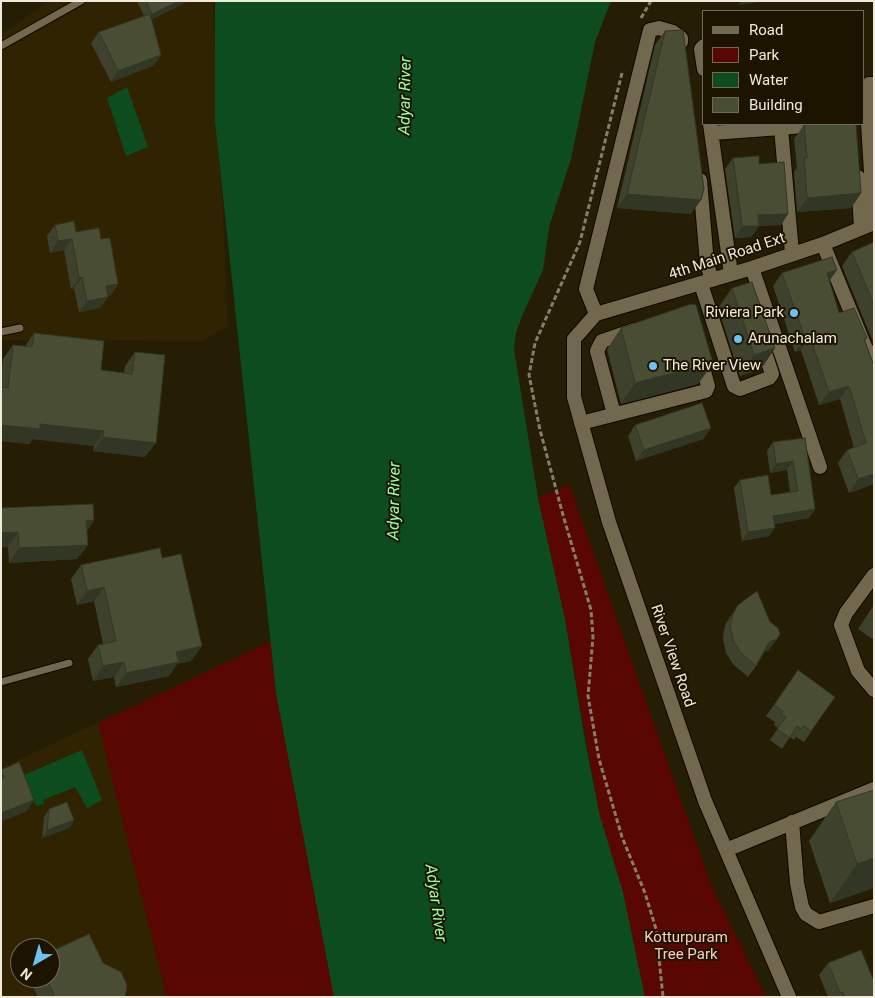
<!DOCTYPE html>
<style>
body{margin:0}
#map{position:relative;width:875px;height:998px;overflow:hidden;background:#261d05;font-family:Roboto,sans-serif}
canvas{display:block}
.frame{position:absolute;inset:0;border:2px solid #f0eadc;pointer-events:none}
.legend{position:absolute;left:702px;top:10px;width:162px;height:115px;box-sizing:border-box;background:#1d1400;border:1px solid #716a58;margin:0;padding:6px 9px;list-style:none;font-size:15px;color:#f0eadc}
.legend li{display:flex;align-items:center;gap:10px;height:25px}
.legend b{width:25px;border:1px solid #716a58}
.north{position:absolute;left:10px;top:938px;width:50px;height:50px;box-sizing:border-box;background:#1d1400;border:1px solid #716a58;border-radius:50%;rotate:218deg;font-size:14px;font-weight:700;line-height:20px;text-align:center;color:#f0eadc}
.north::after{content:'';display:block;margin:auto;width:18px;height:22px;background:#6ec2f3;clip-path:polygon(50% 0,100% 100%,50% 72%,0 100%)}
</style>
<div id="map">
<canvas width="875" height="998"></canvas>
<div class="frame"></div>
<ul class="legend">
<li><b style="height:6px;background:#72684d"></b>Road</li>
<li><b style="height:14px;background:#590703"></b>Park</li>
<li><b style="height:14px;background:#0d4c1e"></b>Water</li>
<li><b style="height:14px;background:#484d34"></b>Building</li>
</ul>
<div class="north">N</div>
</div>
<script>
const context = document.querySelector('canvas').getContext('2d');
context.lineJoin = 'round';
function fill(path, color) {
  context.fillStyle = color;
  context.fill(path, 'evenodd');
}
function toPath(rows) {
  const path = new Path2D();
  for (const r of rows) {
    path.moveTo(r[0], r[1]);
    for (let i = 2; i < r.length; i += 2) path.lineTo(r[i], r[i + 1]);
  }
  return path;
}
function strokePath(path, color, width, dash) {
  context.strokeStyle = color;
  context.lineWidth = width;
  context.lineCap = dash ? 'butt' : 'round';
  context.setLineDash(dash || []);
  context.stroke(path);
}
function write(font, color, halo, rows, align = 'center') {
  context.font = font + ' Roboto,sans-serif';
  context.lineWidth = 4;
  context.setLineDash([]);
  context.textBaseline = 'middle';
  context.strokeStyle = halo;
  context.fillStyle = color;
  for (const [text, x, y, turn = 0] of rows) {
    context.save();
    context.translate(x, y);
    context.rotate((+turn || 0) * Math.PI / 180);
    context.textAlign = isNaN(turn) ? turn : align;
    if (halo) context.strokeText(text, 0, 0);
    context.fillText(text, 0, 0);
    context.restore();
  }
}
fill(toPath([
 [50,1,213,1,228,326,201,341,1,340,1,34],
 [278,638,348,997,1,997,1,768],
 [20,948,50,948,50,978,20,978]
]), '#2f2302');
fill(toPath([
 [569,484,711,885,766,997,645,997,623,892,600,816,565,619,538,498],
 [278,638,348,997,167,997,98,723]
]), '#590703');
fill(toPath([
 [215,1,611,1,595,42,571,159,549,227,543,270,522,316,516,333,514,349,538,498,565,619,586,746,600,816,623,892,645,997,334,997,276,693,215,121],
 [127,87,148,147,126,156,107,98],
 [82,750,102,800,87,808,75,787,43,800,44,804,36,806,24,775]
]), '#0d4c1e');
const lane = toPath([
 [1,46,81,1],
 [1,332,20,328],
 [1,682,69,663]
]);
const street = toPath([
 [704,46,701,49,704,69],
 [710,124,731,274],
 [780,124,781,128,823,124],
 [712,133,781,128,792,253],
 [858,177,861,228],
 [700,180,707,264,712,280],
 [874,223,866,89,869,84,874,84],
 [823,244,866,349,874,356],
 [752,268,820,467],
 [701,284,734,386,740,389,769,378,772,374,762,344],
 [596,314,586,289,650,30,659,28,673,32,681,38,681,42],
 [614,414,597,351,602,341,634,330],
 [581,423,706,391,708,386,700,357],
 [874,575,846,613,841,625,858,671,874,690],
 [792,822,797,883,802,907,806,914,819,922,874,906],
 [726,850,874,789],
 [789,997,705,801,609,522,574,397,574,339,596,314,752,268,823,244,874,223]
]);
strokePath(lane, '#0f0700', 9);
strokePath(street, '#0f0700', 16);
strokePath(toPath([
 [641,18,651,1],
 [622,73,580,242,535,343,529,375,540,430,563,515,591,610,593,637,588,696,599,759,622,837,645,893,656,929,663,997]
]), '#857e6a', 3, [5, 2.5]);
strokePath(lane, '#72684d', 7);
strokePath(street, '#72684d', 14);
fill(toPath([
 [137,1,188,1,151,20,161,55,153,66,111,82,91,43,99,32,144,16],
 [665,31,691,214,617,208,655,45],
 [804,125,861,193,851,208,797,212,794,172,797,168,794,139],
 [733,158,759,164,781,225,759,226,751,237,735,238,725,169],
 [55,225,101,239,118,284,111,295,108,296,108,297,100,308,79,312,74,288,71,289,64,250,50,253,47,236],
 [874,242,874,344,842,266,852,252],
 [782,273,829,281,839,313,867,338,865,340,874,366,874,484,849,493,838,463,847,450,854,448,840,399,819,405,801,350,795,352,773,286],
 [732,288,775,348,761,369,740,376,718,308],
 [621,328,713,363,698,384,621,404,607,349],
 [34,333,101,370,124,373,125,366,135,352,145,457,93,451,94,446,33,439,29,444,1,441,1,374,3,359,13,345,25,346],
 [635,425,711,428,703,439,636,461,628,436],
 [805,438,815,509,809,518,775,524,769,536,742,541,734,488,740,480,771,495,790,492,787,470,770,473,767,451,773,442],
 [1,508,94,520,87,531,88,545,77,559,9,563,8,547],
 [162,558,191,661,177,664,169,676,116,687,114,677,93,681,88,659,98,645,103,644,94,601,77,605,71,579,81,565],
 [738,605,769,650,764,652,756,666,748,677,733,664,726,653,723,638,725,625],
 [874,605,874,640,858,629],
 [798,670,835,697,804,742,796,737,794,740,790,737,782,749,770,740,778,728,774,725,775,722,766,716],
 [1,770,27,811,1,821],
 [836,802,874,888,830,903,809,841],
 [49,809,74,820,69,828,42,838,44,817],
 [103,963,125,997,38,997,29,978,50,978],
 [828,963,873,979,874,997,828,997,819,975]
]), '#3e422d');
fill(toPath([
 [179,1,188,1,147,22,152,14],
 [741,1,765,1,738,5],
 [161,55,153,66,111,82,118,71],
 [861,193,851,208,797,212,807,198],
 [627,194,701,200,691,214,617,208],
 [788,214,781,225,759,226,751,237,735,238,742,226,758,215],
 [72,239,64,250,50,253,58,241],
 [837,270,828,283,827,273],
 [82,277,74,288,71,289,79,278],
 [118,284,111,295,98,297,106,286],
 [108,297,100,308,79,312,87,301],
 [810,337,801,350,795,352,805,338],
 [775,348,761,369,740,376,754,355],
 [713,363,698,384,621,404,635,383],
 [849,386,840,399,819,405,829,392],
 [40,424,104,431,94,446,33,439,29,444,1,441,1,425],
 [711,428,703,439,636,461,644,450],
 [103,437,156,443,145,457,93,451],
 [793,461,787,470,770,473,776,464],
 [874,474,874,484,849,493,858,479],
 [815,509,809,518,767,525,773,516],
 [94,520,84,535,86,521],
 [775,528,769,536,742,541,748,532],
 [18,532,8,547,1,547,1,533],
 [88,545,77,559,9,563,19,548],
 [104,587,94,601,77,605,87,591],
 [777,639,769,650,761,653,769,642],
 [202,646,191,661,177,664,169,676,116,687,126,673,176,652],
 [124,662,114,677,93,681,103,666],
 [34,800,27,811,1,821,1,813],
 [74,820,69,828,42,838,47,830],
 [874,858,874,888,830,903,857,864]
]), '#323624');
const building = toPath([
 [146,1,179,1,152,14,146,1],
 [150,14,161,55,118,71,99,32,150,14],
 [683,30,704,189,701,200,627,194,665,31,683,30],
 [816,124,856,124,861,193,807,198,804,158,807,158,804,125,816,124],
 [759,156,759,164,784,162,788,214,758,215,759,226,742,226,733,158,759,156],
 [74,221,76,232,99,228,101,239,110,238,118,284,106,286,108,297,87,301,82,277,79,278,72,239,58,241,55,225,74,221],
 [874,242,874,305,852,252,874,242],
 [832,257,837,270,827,273,839,313,854,308,867,338,864,339,874,366,874,474,858,479,847,450,866,443,849,386,829,392,810,337,805,338,782,273,832,257],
 [752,282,775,348,754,355,732,288,752,282],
 [691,304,696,305,713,363,635,383,621,328,691,304],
 [34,333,104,341,101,370,132,374,135,352,165,355,156,443,103,437,104,431,40,424,40,429,1,425,1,387,8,388,13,345,32,347,34,333],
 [702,403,711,428,644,450,635,425,702,403],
 [805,438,815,509,773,516,775,528,748,532,740,480,768,475,771,495,798,491,793,461,776,464,773,442,805,438],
 [93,504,94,520,86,521,88,545,19,548,18,532,1,533,1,508,93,504],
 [160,548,162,558,181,554,202,646,176,652,179,662,126,673,124,662,103,666,98,645,116,641,104,587,87,591,81,565,160,548],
 [757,591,770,622,778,628,780,634,777,639,769,642,756,666,741,653,734,642,730,627,733,614,738,605,757,591],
 [798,670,835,697,811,731,804,726,801,729,797,726,790,738,777,729,786,717,781,714,783,711,774,705,798,670],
 [19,762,34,800,1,813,1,779,4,778,1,770,19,762],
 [874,790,874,858,857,864,836,802,874,790],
 [67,802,74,820,47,830,49,809,67,802],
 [89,934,103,963,121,972,127,985,125,997,55,997,46,978,50,978,50,952,89,934],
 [861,950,873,979,874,979,874,997,845,997,843,992,840,993,828,963,861,950]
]);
fill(building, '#484d34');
strokePath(building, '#323624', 1);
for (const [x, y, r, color] of [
 [794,313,5,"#6ec2f3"],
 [738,339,5,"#6ec2f3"],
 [653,366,5,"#6ec2f3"]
]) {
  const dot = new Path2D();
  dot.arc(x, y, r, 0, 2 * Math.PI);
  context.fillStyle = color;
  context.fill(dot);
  strokePath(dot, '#1d1400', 2);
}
write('15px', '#f0eadc', '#1d1400', [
 ["4th Main Road Ext",727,257,-18],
 ["River View Road",672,656,71]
]);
write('15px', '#f0eadc', '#1d1400', [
 ["Riviera Park",784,313,"right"],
 ["Arunachalam",748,339],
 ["The River View",663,366]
], 'left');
write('15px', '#fecac1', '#1d1400', [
 ["Kotturpuram",686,938],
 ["Tree Park",686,955]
]);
write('italic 16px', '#98fda7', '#1d1400', [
 ["Adyar River",406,96,-89],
 ["Adyar River",395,501,-89],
 ["Adyar River",435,903,82]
]);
</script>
